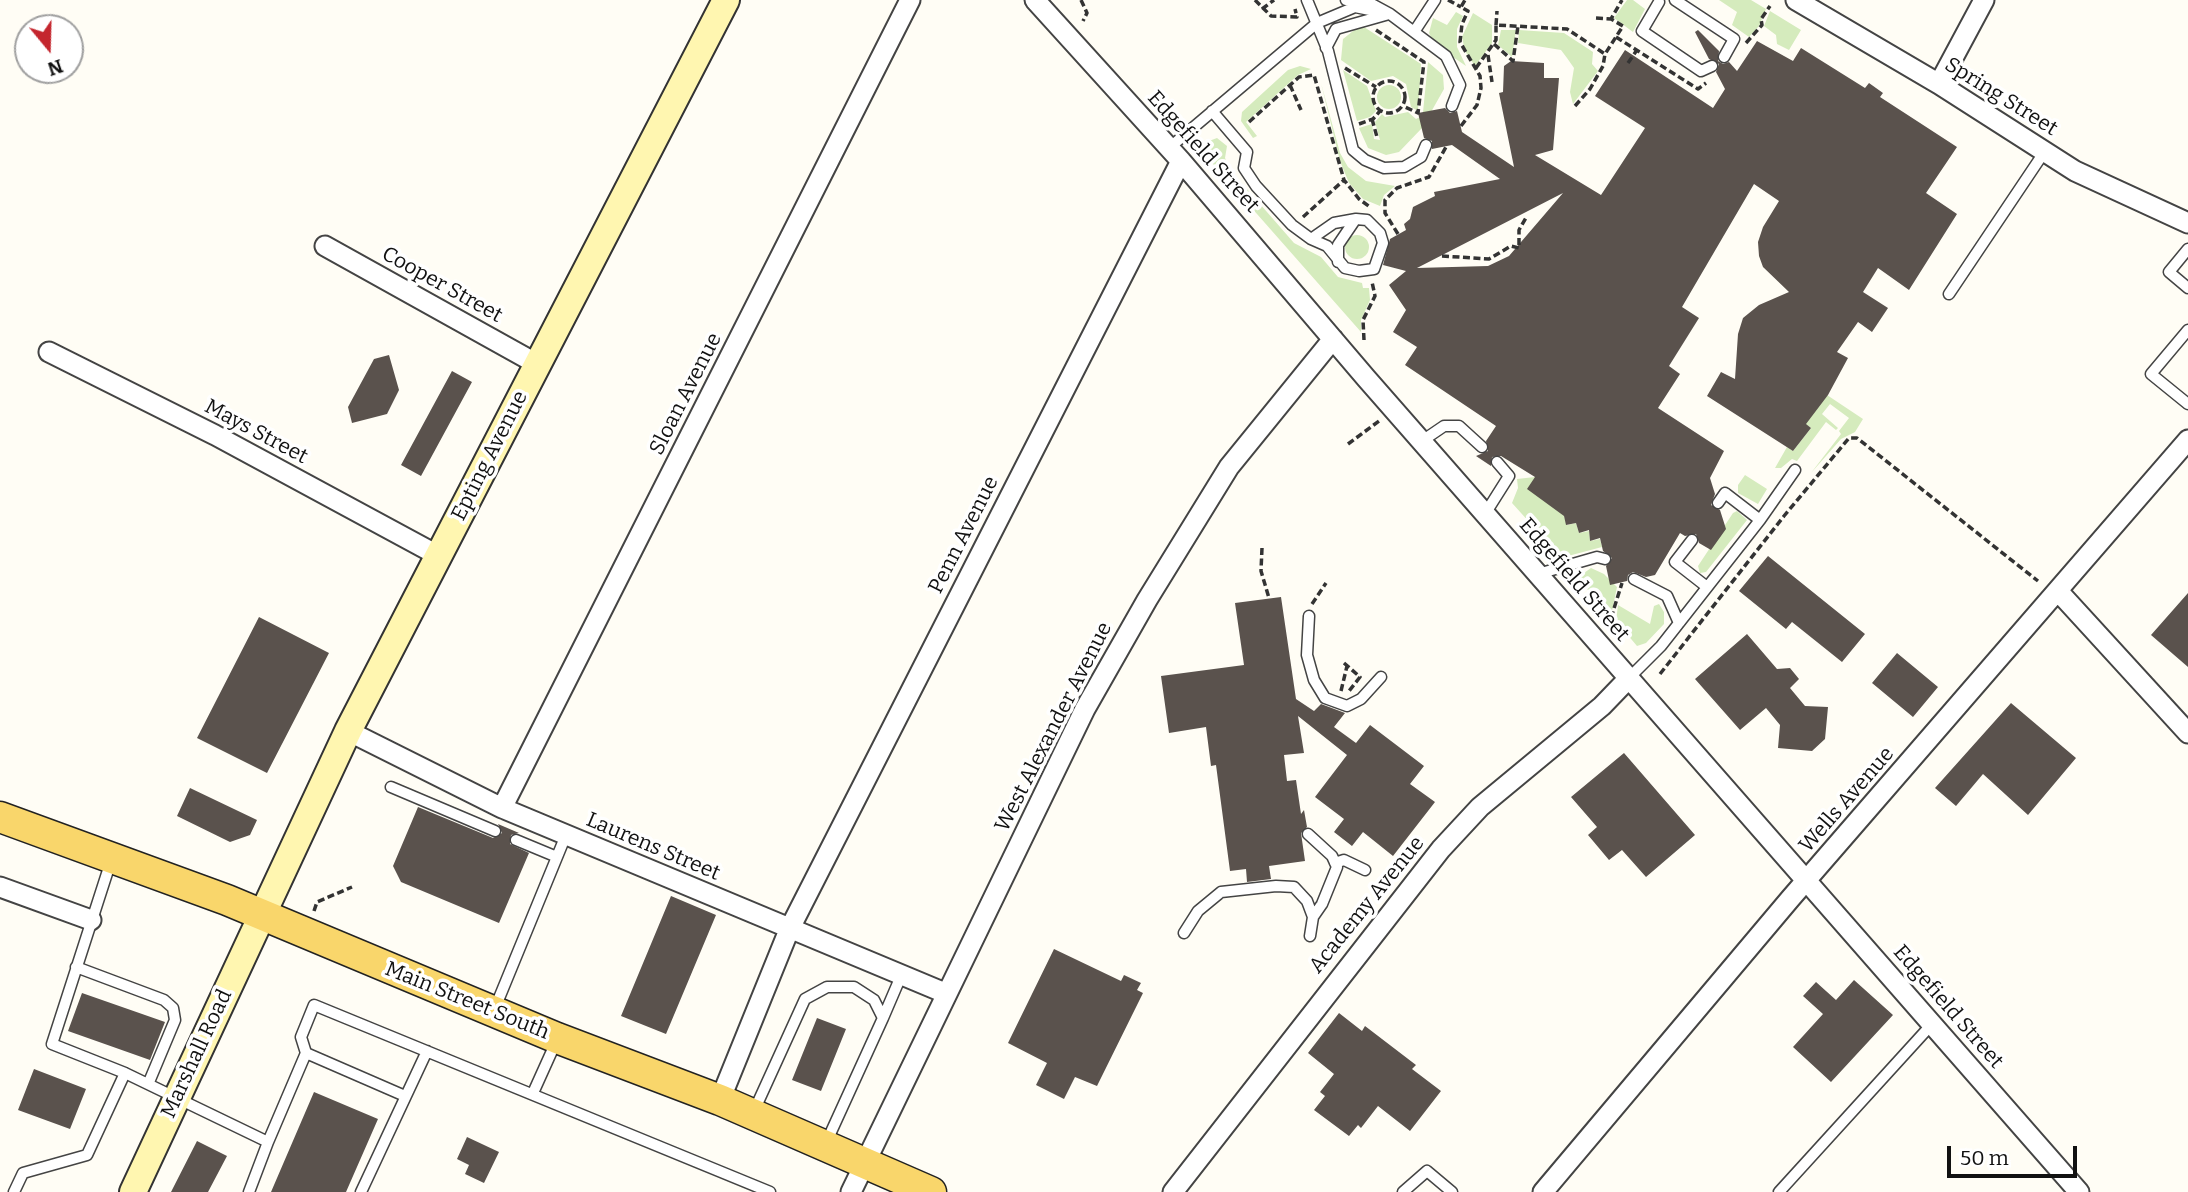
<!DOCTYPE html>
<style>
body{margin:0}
#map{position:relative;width:2188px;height:1192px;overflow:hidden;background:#fffdf5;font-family:Bitter,serif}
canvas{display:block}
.north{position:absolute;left:14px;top:14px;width:70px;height:70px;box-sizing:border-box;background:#fff;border:2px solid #a0a0a0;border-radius:50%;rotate:161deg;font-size:19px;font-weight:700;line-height:28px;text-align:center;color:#111}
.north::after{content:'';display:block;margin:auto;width:24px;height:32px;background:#c4262e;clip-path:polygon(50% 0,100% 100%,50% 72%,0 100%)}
.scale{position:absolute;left:1947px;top:1146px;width:130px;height:32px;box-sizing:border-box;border:4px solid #111;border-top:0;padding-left:9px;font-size:21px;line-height:24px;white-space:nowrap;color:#111;-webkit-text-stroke:5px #fff;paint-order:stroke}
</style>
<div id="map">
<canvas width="2188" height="1192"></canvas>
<div class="north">N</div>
<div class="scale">50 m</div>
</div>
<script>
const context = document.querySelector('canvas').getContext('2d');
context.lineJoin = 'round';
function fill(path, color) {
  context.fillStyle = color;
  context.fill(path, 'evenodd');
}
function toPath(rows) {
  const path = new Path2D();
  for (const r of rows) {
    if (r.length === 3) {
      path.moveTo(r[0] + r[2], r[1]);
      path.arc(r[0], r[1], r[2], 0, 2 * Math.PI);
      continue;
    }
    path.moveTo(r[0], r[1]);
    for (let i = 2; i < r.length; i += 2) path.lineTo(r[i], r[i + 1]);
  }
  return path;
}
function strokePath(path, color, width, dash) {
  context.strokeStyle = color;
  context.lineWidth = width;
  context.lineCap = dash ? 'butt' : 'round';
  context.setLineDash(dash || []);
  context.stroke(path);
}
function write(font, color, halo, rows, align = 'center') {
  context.font = font + ' Bitter,serif';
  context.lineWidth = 7;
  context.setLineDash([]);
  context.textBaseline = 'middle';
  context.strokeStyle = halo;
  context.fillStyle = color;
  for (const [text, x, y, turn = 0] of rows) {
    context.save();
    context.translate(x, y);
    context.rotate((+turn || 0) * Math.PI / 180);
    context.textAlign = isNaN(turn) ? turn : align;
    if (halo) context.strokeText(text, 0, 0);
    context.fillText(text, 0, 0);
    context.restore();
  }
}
fill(toPath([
 [1627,0,1633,0,1645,9,1633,32,1614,18],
 [1719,0,1751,0,1766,9,1759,26,1749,37,1732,25,1737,12],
 [1770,11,1801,30,1789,50,1777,44,1776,35,1764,26],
 [1456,12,1463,16,1457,29,1457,47,1466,66,1434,44,1429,33,1433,18,1447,25],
 [1473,13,1492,25,1492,43,1475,66,1465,51,1462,37],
 [1358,27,1364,27,1421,64,1418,111,1411,107,1406,84,1393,76,1371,81,1341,60,1343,39],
 [1501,30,1516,30,1512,57,1498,45],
 [1519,30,1564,33,1593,52,1592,64,1598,71,1573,104,1570,92,1574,68,1567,58,1561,50,1518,43],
 [1428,62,1443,75,1444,89,1422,128,1399,152,1386,155,1368,148,1359,128,1372,124,1374,139,1380,140,1375,122,1382,114,1385,117,1408,112,1416,119,1420,117,1423,112],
 [1300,66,1311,69,1298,75,1246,122,1257,136,1253,138,1241,121,1242,112,1288,70],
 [1343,70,1367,86,1376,111,1370,117,1357,121],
 [1321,83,1340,153,1348,167,1366,181,1395,186,1384,195,1380,206,1363,199,1349,183,1340,161],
 [1389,97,12],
 [1217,138,1227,146,1225,158,1233,173,1294,243,1321,257,1338,277,1362,283,1363,288,1369,288,1370,300,1361,320,1361,332,1205,155,1209,141],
 [1357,247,12],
 [1827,395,1863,419,1855,432,1841,439,1811,473,1841,434,1839,431,1849,418,1830,404,1822,414,1838,428,1836,430,1826,422,1797,461,1792,459,1781,468,1775,468,1787,447,1793,451,1811,428,1804,423],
 [1745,475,1767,489,1758,504,1738,493,1738,485],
 [1535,477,1564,516,1567,525,1576,523,1579,533,1589,531,1590,541,1600,539,1602,547,1568,556,1558,554,1512,503,1518,488,1517,479],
 [1737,511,1747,520,1706,572,1700,573,1698,566,1733,513],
 [1591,568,1604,574,1617,587,1612,611,1609,613,1577,578],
 [1659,604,1664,612,1664,624,1646,643,1637,646,1616,621,1618,605,1650,624,1654,606]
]), '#d5ebbd');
fill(toPath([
 [1698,30,1719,51,1718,61,1723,64,1729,62,1737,71,1757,41,1793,61,1801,48,1865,88,1869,83,1883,93,1880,97,1957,147,1926,193,1957,214,1909,290,1878,268,1863,292,1888,308,1872,332,1858,322,1837,352,1848,358,1828,395,1806,424,1811,428,1793,451,1707,396,1721,372,1735,379,1738,334,1743,318,1759,305,1789,292,1763,267,1759,256,1758,242,1763,227,1779,201,1754,184,1682,307,1699,318,1669,366,1680,374,1658,408,1724,451,1710,478,1715,494,1711,505,1720,510,1726,529,1711,550,1699,543,1696,534,1685,536,1680,533,1655,575,1646,577,1633,572,1628,575,1627,581,1610,585,1606,566,1612,558,1603,551,1600,538,1590,541,1589,530,1579,533,1576,523,1566,525,1564,516,1527,489,1535,477,1501,456,1492,457,1491,466,1476,456,1488,451,1486,441,1496,426,1405,365,1417,347,1393,332,1406,310,1389,285,1406,271,1383,265,1390,239,1406,230,1404,224,1410,219,1413,207,1435,196,1434,192,1500,179,1452,145,1432,149,1432,141,1424,138,1418,113,1445,108,1450,113,1457,111,1462,132,1514,167,1499,93,1503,92,1504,66,1511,61,1544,63,1544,78,1559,78,1553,150,1535,155,1601,195,1645,128,1595,96,1625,50,1713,108,1725,89,1716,72,1719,64,1709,59,1695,32],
 [1563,193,1509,256,1488,266,1417,268],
 [389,355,399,390,387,414,352,423,348,407,374,359],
 [452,371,472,382,421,476,401,465],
 [1768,556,1865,634,1842,662,1792,622,1786,629,1739,591],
 [2188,593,2188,667,2151,635],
 [1281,597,1296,699,1314,711,1321,704,1345,713,1334,727,1356,743,1370,725,1424,766,1410,784,1435,802,1393,856,1363,832,1352,846,1334,832,1344,819,1315,797,1347,755,1298,716,1304,753,1284,755,1287,781,1296,780,1301,814,1304,810,1307,827,1301,833,1305,861,1269,866,1271,879,1247,882,1246,869,1230,871,1216,765,1211,766,1206,727,1169,733,1161,676,1244,665,1235,603],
 [259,617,329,653,267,773,197,738],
 [1747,634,1777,669,1790,668,1799,679,1790,688,1805,706,1828,707,1825,739,1812,751,1778,748,1780,725,1766,708,1740,730,1695,679],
 [1897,653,1938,687,1913,717,1872,683],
 [2011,703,2076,758,2028,815,1983,774,1956,806,1935,788],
 [1624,753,1695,835,1646,877,1622,850,1609,860,1588,835,1597,827,1571,797],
 [190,788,257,820,250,835,230,842,177,816],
 [418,807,493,838,502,833,498,824,519,833,511,835,510,844,529,853,499,923,401,882,393,866],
 [671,896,716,915,666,1034,621,1016],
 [1054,949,1121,981,1124,975,1141,983,1137,990,1143,993,1097,1086,1075,1077,1064,1099,1036,1085,1047,1063,1008,1043],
 [1854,980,1893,1015,1831,1082,1793,1047,1823,1014,1803,996,1816,982,1836,1000],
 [82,993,165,1022,150,1060,68,1031],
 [1339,1013,1362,1031,1365,1026,1416,1065,1412,1069,1441,1091,1410,1131,1378,1106,1361,1128,1358,1125,1349,1136,1314,1110,1325,1096,1320,1092,1334,1074,1308,1053],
 [817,1018,846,1029,821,1091,792,1080],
 [34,1069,86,1089,70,1129,18,1110],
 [314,1092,378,1119,346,1192,271,1192],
 [467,1137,499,1152,484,1183,465,1174,469,1165,457,1159],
 [197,1141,227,1156,208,1192,171,1192]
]), '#5a524d');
const lane = toPath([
 [1307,0,1328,51,1353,150,1365,160,1384,168,1404,167,1421,157,1426,145],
 [1346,0,1368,2,1390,14,1446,56,1460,85,1452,106],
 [1675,0,1734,39,1724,57],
 [1659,2,1642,31,1701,71,1712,66],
 [1414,32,1435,0],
 [1326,48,1336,29,1389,14],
 [1212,111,1247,152,1244,168,1256,186,1292,225,1311,239,1327,246,1345,268,1359,271,1374,269,1383,243,1380,233,1367,220,1356,219,1334,223,1311,239],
 [1169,148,1317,23,1355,7,1390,14],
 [2188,249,2169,272,2188,288],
 [1338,262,1338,245,1355,220],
 [1949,294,2045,151],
 [2188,330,2151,374,2188,404],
 [1422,441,1444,426,1459,426,1482,447],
 [1718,503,1725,493,1760,520],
 [1485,514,1509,476,1497,462],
 [1692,540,1675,562,1707,587],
 [1538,574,1597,557,1605,559],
 [1634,579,1667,596,1679,623],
 [1309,616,1307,655,1314,680,1325,698,1347,706,1361,699,1381,677],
 [1629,678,1661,646,1760,520,1795,470],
 [391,787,495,831],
 [1308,834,1332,856,1337,867,1322,904,1313,917],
 [516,840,557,857],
 [1335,863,1344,860,1365,870],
 [1184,933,1198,911,1221,892,1276,886,1294,887,1307,901,1313,917,1310,936],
 [76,967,164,1000,173,1008,175,1020,149,1082],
 [495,1008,566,835],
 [883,1018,901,976],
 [306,1053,405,1096],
 [125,1073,268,1142,249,1192],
 [533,1093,556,1042],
 [754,1111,805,999,827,987,854,987,874,1000,883,1018,826,1143],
 [268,1142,306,1053,301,1037,314,1005,770,1192],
 [14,1192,23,1173,87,1155,125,1073,52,1044,111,861],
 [361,1192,427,1051],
 [1403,1192,1427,1171,1452,1192],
 [1779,1192,1932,1024]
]);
const street = toPath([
 [1035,0,1181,161,1366,378,2079,1192],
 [1796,0,1939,84,2075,171,2188,223],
 [1939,84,1984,0],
 [325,246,537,364],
 [49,352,215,435,439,556],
 [2058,591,2188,733],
 [348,731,502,808,945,993],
 [502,808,910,0],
 [0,887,91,920],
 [720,1100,789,930,1181,161],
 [851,1192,1085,709,1147,600,1229,467,1333,339],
 [1173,1192,1441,849,1480,807,1602,706,1629,678],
 [1543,1192,1790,899,2188,440]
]);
const secondary = toPath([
 [133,1192,348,731,726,0]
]);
const primary = toPath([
 [0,817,227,900,557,1038,720,1100,931,1192]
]);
strokePath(lane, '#444', 13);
strokePath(street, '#444', 23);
strokePath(secondary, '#333', 30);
strokePath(primary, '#222', 33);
strokePath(toPath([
 [1081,0,1087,13,1083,21],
 [1255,0,1271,16,1297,17,1295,9],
 [1448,0,1461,7],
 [1262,9,1274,0],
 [1596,18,1611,19],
 [1496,25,1497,11],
 [1376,30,1424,62,1418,113,1403,106],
 [1616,37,1698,89,1706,83],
 [1746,43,1762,25,1761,19,1770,6],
 [1494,44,1513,61,1518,26],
 [1488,55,1492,82],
 [1628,63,1637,50],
 [1345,68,1376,87],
 [1476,68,1496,40,1496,25,1567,29,1605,54,1623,26,1611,19,1622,0],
 [1389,97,16],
 [1290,85,1301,110],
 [1575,106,1590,89,1603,66,1605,54],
 [1372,119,1377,137],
 [1249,122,1299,77,1314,75,1344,180,1359,199,1370,207],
 [1359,124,1373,119,1380,111],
 [1461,126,1477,105,1481,88,1480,76,1460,42,1462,24,1468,11,1461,7,1465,0],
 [1303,217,1344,180],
 [1398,234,1385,213,1385,200,1397,188,1429,177,1446,147],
 [1442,256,1489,259,1511,246,1519,248,1519,230,1527,216],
 [1364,340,1363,320,1375,296,1372,282],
 [1348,444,1379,421],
 [1262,548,1261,571,1269,598],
 [1312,604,1326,583],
 [1611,618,1622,583],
 [1344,663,1360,677,1349,691],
 [1660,674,1784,516,1849,438,1857,438,2038,581],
 [1341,691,1347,666],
 [314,911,317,902,352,887]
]), '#333', 3.5, [7, 3.5]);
strokePath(lane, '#fff', 10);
strokePath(street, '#fff', 19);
strokePath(secondary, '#fff6b0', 26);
strokePath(primary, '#f9d66b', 30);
write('21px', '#111', '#fff', [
 ["Spring Street",2001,97,32],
 ["Edgefield Street",1203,152,48],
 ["Cooper Street",442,285,29],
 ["Sloan Avenue",686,394,-63],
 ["Mays Street",256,432,28],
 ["Epting Avenue",490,456,-63],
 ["Penn Avenue",964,535,-63],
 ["Edgefield Street",1574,580,49],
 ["West Alexander Avenue",1054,727,-63],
 ["Wells Avenue",1847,800,-49],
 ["Laurens Street",653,847,23],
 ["Academy Avenue",1367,905,-51],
 ["Main Street South",467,1001,22],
 ["Edgefield Street",1948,1007,49],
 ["Marshall Road",197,1054,-65]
]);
</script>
